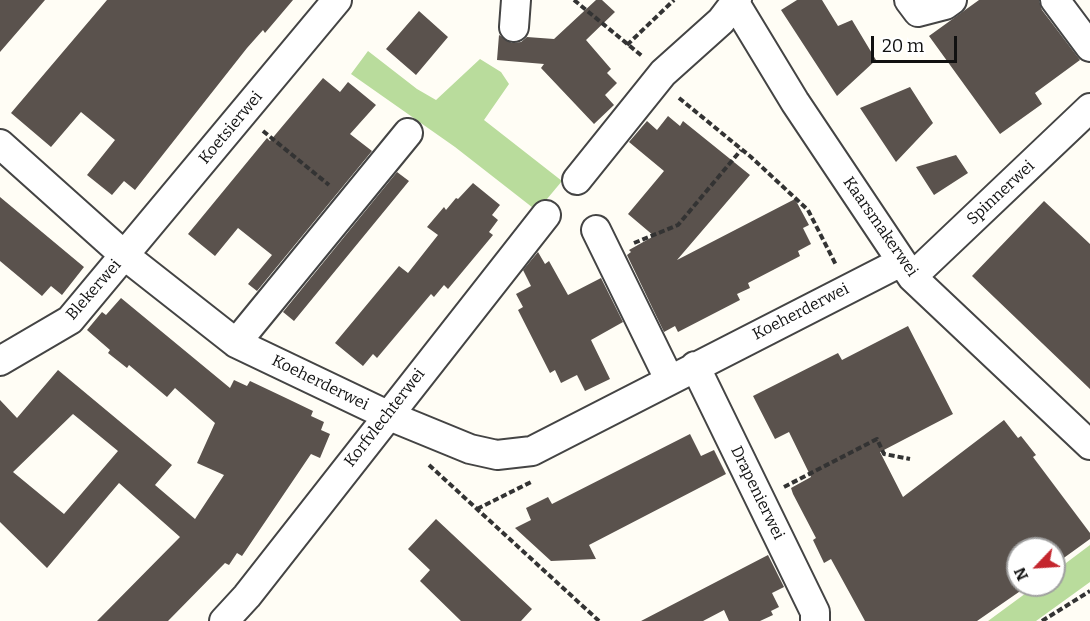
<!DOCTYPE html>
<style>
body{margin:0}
#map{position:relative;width:1090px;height:621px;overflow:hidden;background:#fffdf5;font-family:Bitter,serif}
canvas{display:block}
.north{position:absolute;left:1006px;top:537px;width:60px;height:60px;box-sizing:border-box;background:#fff;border:2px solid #a0a0a0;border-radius:50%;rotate:245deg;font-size:16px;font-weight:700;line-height:24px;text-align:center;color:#111}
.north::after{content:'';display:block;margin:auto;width:21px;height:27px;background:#c4262e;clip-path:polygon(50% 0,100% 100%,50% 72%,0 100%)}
.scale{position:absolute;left:871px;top:36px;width:86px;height:27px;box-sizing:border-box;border:3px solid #111;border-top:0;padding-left:8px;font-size:18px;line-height:21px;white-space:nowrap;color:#111;-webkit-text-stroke:4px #fff;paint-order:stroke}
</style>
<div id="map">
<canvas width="1090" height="621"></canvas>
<div class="north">N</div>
<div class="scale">20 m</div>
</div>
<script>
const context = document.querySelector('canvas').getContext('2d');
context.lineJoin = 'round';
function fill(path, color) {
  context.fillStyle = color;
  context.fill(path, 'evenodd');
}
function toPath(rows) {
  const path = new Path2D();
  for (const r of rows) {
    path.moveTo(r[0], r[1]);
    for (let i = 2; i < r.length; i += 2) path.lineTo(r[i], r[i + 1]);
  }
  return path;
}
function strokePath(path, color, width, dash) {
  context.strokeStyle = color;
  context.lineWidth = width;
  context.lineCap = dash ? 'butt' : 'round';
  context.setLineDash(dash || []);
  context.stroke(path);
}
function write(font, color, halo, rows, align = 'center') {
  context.font = font + ' Bitter,serif';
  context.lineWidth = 6;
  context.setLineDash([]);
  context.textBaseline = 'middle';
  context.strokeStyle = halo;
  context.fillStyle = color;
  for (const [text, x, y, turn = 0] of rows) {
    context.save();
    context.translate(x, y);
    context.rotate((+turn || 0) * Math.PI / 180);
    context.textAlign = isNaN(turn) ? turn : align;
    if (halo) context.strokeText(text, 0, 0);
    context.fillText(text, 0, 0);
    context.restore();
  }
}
fill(toPath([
 [368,51,417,89,436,100,480,59,501,72,509,84,484,120,562,181,537,211,455,147,351,74],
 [1090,545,1090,582,1036,621,988,621,1037,585,1054,585,1054,572]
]), '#b9dc9c');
fill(toPath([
 [0,0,45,0,0,52],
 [107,0,293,0,265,33,263,30,247,48,135,190,124,181,112,195,87,175,115,140,81,112,51,147,11,113],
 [596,0,602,0,615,12,586,40,611,69,607,73,617,83,605,95,614,105,594,124,541,68,544,64,497,60,499,35,512,43,521,42,527,37,554,39],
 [797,0,822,0,838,26,852,20,876,60,837,96,781,10],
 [979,0,1039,0,1042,10,1080,60,1035,93,1042,104,1000,134,929,36],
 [419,11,448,37,416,75,386,49],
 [323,78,340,92,348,82,376,105,350,134,372,151,257,291,248,284,272,255,238,228,215,256,188,234,267,138,270,141],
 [910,87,933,123,896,162,860,108],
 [668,116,680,126,683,121,750,175,677,260,795,199,809,225,803,228,811,244,798,251,800,256,748,283,750,288,737,294,740,300,678,332,675,326,664,332,627,255,631,252,629,250,654,236,628,214,664,171,629,142,647,121,657,130],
 [956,155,968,173,934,195,916,167],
 [397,172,409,181,294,321,283,312],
 [473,183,500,205,492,215,498,220,489,232,493,235,448,289,444,285,434,297,431,294,377,358,373,354,363,366,335,343,399,266,408,273,438,235,427,227,444,207,446,210,456,198,458,199],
 [0,197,84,267,62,295,51,286,42,296,0,261],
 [1044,201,1090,244,1090,389,972,276],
 [538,252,545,264,549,261,568,295,601,278,623,322,591,340,610,379,585,391,577,375,561,383,555,370,550,373,518,310,523,307,516,294,531,286,523,270],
 [121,298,230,388,234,380,247,386,250,381,288,399,313,411,311,416,324,422,321,430,330,434,320,458,311,454,242,556,237,553,229,565,225,563,168,621,97,621,180,537,119,483,47,568,0,522,0,400,17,418,58,370,172,465,155,485,195,519,224,475,197,463,215,423,175,388,167,397,129,365,127,368,108,353,110,350,87,330,102,312,106,315],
 [73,414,118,451,64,514,13,472],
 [908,326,953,414,880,452,903,497,1004,420,1018,438,1021,436,1036,455,1033,457,1090,533,1090,539,1054,565,1054,549,1018,549,1018,585,1029,585,977,621,865,621,831,559,824,563,813,540,816,538,793,494,791,488,811,477,789,432,775,439,753,396,838,353,842,360],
 [690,434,701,456,714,450,726,474,589,545,596,559,551,561,515,528,531,520,526,508,548,497,552,504],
 [436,519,532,609,521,621,461,621,420,581,430,570,408,549],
 [768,555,784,587,772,593,779,607,771,611,773,615,760,621,729,621,724,610,703,621,641,621]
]), '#5a524d');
const minor = toPath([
 [909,0,918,12,945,5,952,0],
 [1055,0,1090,47],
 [735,3,795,102,912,277,1090,445],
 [514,27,516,0],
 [0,144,124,255,236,343,387,415,470,449,497,455,532,451,901,262],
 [577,180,663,73,721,21,737,0],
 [596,230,669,379],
 [912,277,1090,108],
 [236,343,408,133],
 [0,361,70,320,337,0],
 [695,366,815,612,815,621],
 [224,621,247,596,546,215]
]);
strokePath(minor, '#444', 32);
strokePath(toPath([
 [574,0,642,56],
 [627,45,674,0],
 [679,98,751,157,808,210,836,265],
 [263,131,329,185],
 [634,243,678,225,741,150],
 [429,465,599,621],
 [784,487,877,439,884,454,910,459],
 [477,509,533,481],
 [1042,621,1090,591]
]), '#333', 4, [6, 3]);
strokePath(minor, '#fff', 28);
write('16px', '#111', '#fff', [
 ["Koetsierwei",231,128,-50],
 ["Spinnerwei",1001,193,-43],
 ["Kaarsmakerwei",880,227,55],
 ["Blekerwei",94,290,-49],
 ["Koeherderwei",801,312,-27],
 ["Koeherderwei",320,383,26],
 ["Korfvlechterwei",385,418,-52],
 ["Drapenierwei",757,493,64]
]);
</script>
